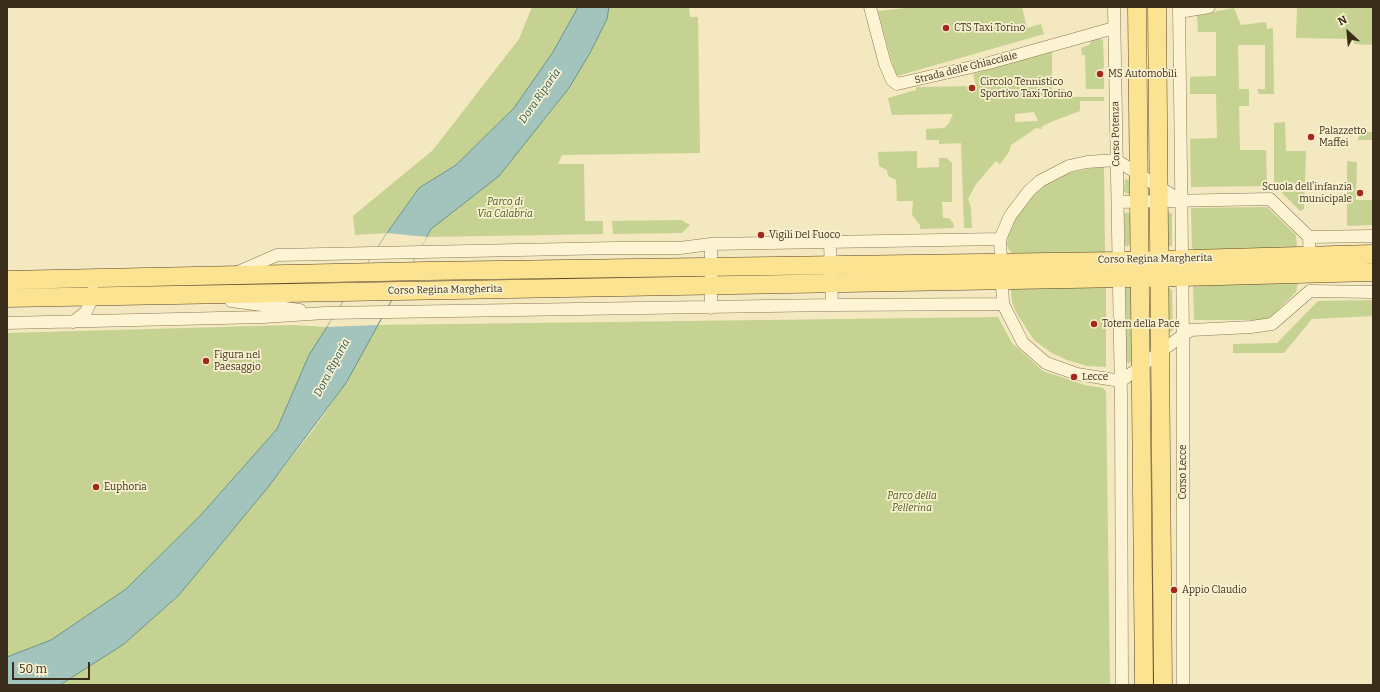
<!DOCTYPE html>
<style>
body{margin:0}
#map{position:relative;width:1380px;height:692px;overflow:hidden;background:#f3e8bf;font-family:Bitter,serif}
canvas{display:block}
.frame{position:absolute;inset:0;border:8px solid #3b2d1b;pointer-events:none}
.north{position:absolute;left:1328px;top:12px;width:40px;height:40px;-webkit-text-stroke:3px #f9f1cf;paint-order:stroke;rotate:334deg;font-size:11px;font-weight:700;line-height:16px;text-align:center;color:#3b2d1b}
.north::after{content:'';display:block;margin:auto;width:14px;height:18px;background:#3b2d1b;clip-path:polygon(50% 0,100% 100%,50% 72%,0 100%)}
.scale{position:absolute;left:12px;top:662px;width:78px;height:18px;box-sizing:border-box;border:2px solid #3b2d1b;border-top:0;padding-left:5px;font-size:12px;line-height:14px;white-space:nowrap;color:#3b2d1b;-webkit-text-stroke:3px #f9f1cf;paint-order:stroke}
</style>
<div id="map">
<canvas width="1380" height="692"></canvas>
<div class="frame"></div>
<div class="north">N</div>
<div class="scale">50 m</div>
</div>
<script>
const context = document.querySelector('canvas').getContext('2d');
context.lineJoin = 'round';
function fill(path, color) {
  context.fillStyle = color;
  context.fill(path, 'evenodd');
}
function toPath(rows) {
  const path = new Path2D();
  for (const r of rows) {
    path.moveTo(r[0], r[1]);
    for (let i = 2; i < r.length; i += 2) path.lineTo(r[i], r[i + 1]);
  }
  return path;
}
function strokePath(path, color, width, dash) {
  context.strokeStyle = color;
  context.lineWidth = width;
  context.lineCap = dash ? 'butt' : 'round';
  context.setLineDash(dash || []);
  context.stroke(path);
}
function write(font, color, halo, rows, align = 'center') {
  context.font = font + ' Bitter,serif';
  context.lineWidth = 3.5;
  context.setLineDash([]);
  context.textBaseline = 'middle';
  context.strokeStyle = halo;
  context.fillStyle = color;
  for (const [text, x, y, turn = 0] of rows) {
    context.save();
    context.translate(x, y);
    context.rotate((+turn || 0) * Math.PI / 180);
    context.textAlign = isNaN(turn) ? turn : align;
    if (halo) context.strokeText(text, 0, 0);
    context.fillText(text, 0, 0);
    context.restore();
  }
}
fill(toPath([
 [532,7,578,7,553,52,514,108,456,165,419,188,387,233,355,235,353,216,433,150,519,39],
 [609,7,689,7,690,17,698,17,700,153,562,155,558,164,584,164,585,221,603,221,603,234,427,237,431,229,545,119,569,88,590,53,607,19],
 [916,7,1022,7,1027,28,1041,24,1044,34,897,76,895,74,878,11],
 [1297,7,1373,7,1373,45,1354,44,1354,39,1296,38],
 [1234,8,1241,25,1266,22,1267,29,1273,28,1274,94,1259,94,1257,89,1265,89,1265,45,1238,45,1239,89,1249,89,1249,106,1239,106,1240,150,1266,150,1267,186,1191,187,1190,139,1217,138,1216,94,1190,94,1190,77,1216,76,1216,32,1198,32,1197,15],
 [1098,38,1103,40,1104,68,1102,69,1101,75,1104,77,1104,89,1086,89,1085,55,1082,55,1081,48,1089,45,1092,40],
 [1052,51,1052,89,1065,89,1065,97,1104,97,1104,101,1080,101,1080,111,1053,121,1041,127,1042,129,1036,128,1011,145,1009,152,1000,164,996,161,976,184,968,199,971,208,972,228,964,228,961,143,939,144,939,140,926,140,926,129,944,128,949,123,953,114,892,115,888,98,916,90,916,87,976,86,973,74],
 [1034,112,1038,121,1015,122,1015,114],
 [1285,122,1286,151,1306,151,1304,209,1300,211,1274,185,1274,123],
 [1362,132,1373,132,1373,140,1357,140],
 [917,151,917,168,939,167,939,158,947,158,952,163,952,202,942,202,943,218,949,218,953,223,954,228,920,229,920,225,912,215,913,201,897,201,896,180,888,176,887,170,879,166,878,152],
 [1347,161,1357,162,1356,200,1373,200,1373,225,1347,226],
 [1104,166,1105,253,1014,255,1009,250,1007,245,1008,233,1016,216,1031,197,1042,186,1068,173],
 [1125,179,1129,180,1129,194,1124,192],
 [1267,207,1296,235,1297,246,1294,248,1195,251,1192,248,1191,208],
 [1126,212,1130,214,1130,245,1127,247,1125,245,1124,214],
 [1168,212,1172,214,1172,245,1168,247,1167,246],
 [681,220,690,225,682,233,613,234,612,221],
 [1293,282,1298,284,1296,292,1267,320,1194,320,1193,284],
 [1106,286,1106,367,1087,366,1067,360,1050,352,1034,340,1017,314,1012,302,1011,290,1013,288],
 [1128,287,1131,289,1131,361,1129,364,1126,361,1125,289],
 [1168,287,1172,290,1173,330,1168,333],
 [1149,288,1151,348,1150,349,1148,289],
 [1373,300,1373,316,1312,319,1284,353,1233,353,1233,344,1277,343,1318,301],
 [998,317,1012,343,1043,371,1085,385,1103,388,1106,391,1110,685,60,685,124,644,179,595,269,486,313,430,346,383,377,325],
 [293,325,327,327,309,355,277,429,200,516,126,589,51,640,7,657,7,333]
]), '#c5d291');
const water = toPath([
 [578,7,609,7,607,19,590,53,569,88,499,176,431,229,346,383,269,486,179,595,124,644,60,685,7,685,7,657,51,640,126,589,200,516,277,429,309,355,387,233,419,188,456,165,514,108,553,52,578,7]
]);
fill(water, '#a2c4bd');
strokePath(water, '#68938c', 1);
fill(toPath([
 [387,233,427,237,377,325,327,327]
]), '#f3e8bf');
const street = toPath([
 [870,7,885,64,892,80,897,84,989,63,1114,28],
 [1114,7,1121,397,1122,685],
 [1179,7,1183,335,1183,685],
 [1179,12,1209,7],
 [1180,200,1116,160,1087,162,1069,166,1040,181,1029,191,1010,216,1000,239,1003,304,1023,343,1046,363,1077,374,1121,381,1183,335,1191,330,1251,327,1272,324,1310,291,1373,292],
 [1118,202,1270,199,1309,237,1310,262],
 [1309,237,1373,236],
 [830,242,832,305],
 [236,273,277,255,615,248,680,248,711,244,1000,239],
 [231,301,300,310],
 [711,308,711,244],
 [73,322,86,312,93,296,93,291],
 [7,323,263,317,325,313,832,305,1003,304]
]);
const primary = toPath([
 [1137,7,1144,685],
 [1157,7,1163,685],
 [7,280,427,271,1118,261,1373,254],
 [7,298,1181,277,1373,272]
]);
strokePath(street, '#8e7855', 13);
strokePath(primary, '#5b452a', 19);
strokePath(street, '#fdf4d3', 12);
strokePath(primary, '#fbe392', 18);
for (const [x, y, r, color] of [
 [946,28,4,"#a4281e"],
 [1100,74,4,"#a4281e"],
 [972,88,4,"#a4281e"],
 [1311,137,4,"#a4281e"],
 [1360,193,4,"#a4281e"],
 [761,235,4,"#a4281e"],
 [1094,324,4,"#a4281e"],
 [206,361,4,"#a4281e"],
 [1074,377,4,"#a4281e"],
 [96,487,4,"#a4281e"],
 [1174,590,4,"#a4281e"]
]) {
  const dot = new Path2D();
  dot.arc(x, y, r, 0, 2 * Math.PI);
  context.fillStyle = color;
  context.fill(dot);
  strokePath(dot, '#f9f1cf', 1.5);
}
write('10px', '#3b2d1b', '#f9f1cf', [
 ["CTS Taxi Torino",954,28],
 ["MS Automobili",1108,74],
 ["Circolo Tennistico",980,82],
 ["Sportivo Taxi Torino",980,94],
 ["Palazzetto",1319,131],
 ["Maffei",1319,143],
 ["Scuola dell'infanzia",1352,187,"right"],
 ["municipale",1352,199,"right"],
 ["Vigili Del Fuoco",769,235],
 ["Totem della Pace",1102,324],
 ["Figura nel",214,355],
 ["Paesaggio",214,367],
 ["Lecce",1082,377],
 ["Euphoria",104,487],
 ["Appio Claudio",1182,590]
], 'left');
write('10px', '#3b2d1b', '#f9f1cf', [
 ["Strada delle Ghiacciaie",966,68,-14],
 ["Corso Potenza",1116,134,-91],
 ["Corso Regina Margherita",1155,259,-1],
 ["Corso Regina Margherita",445,290,-1],
 ["Corso Lecce",1183,472,-90]
]);
write('italic 10px', '#475a1f', '#f9f1cf', [
 ["Parco di",505,202],
 ["Via Calabria",505,214],
 ["Parco della",912,496],
 ["Pellerina",912,508]
]);
write('italic 11px', '#295c5d', '#f9f1cf', [
 ["Dora Riparia",540,96,-55],
 ["Dora Riparia",332,368,-62]
]);
</script>
